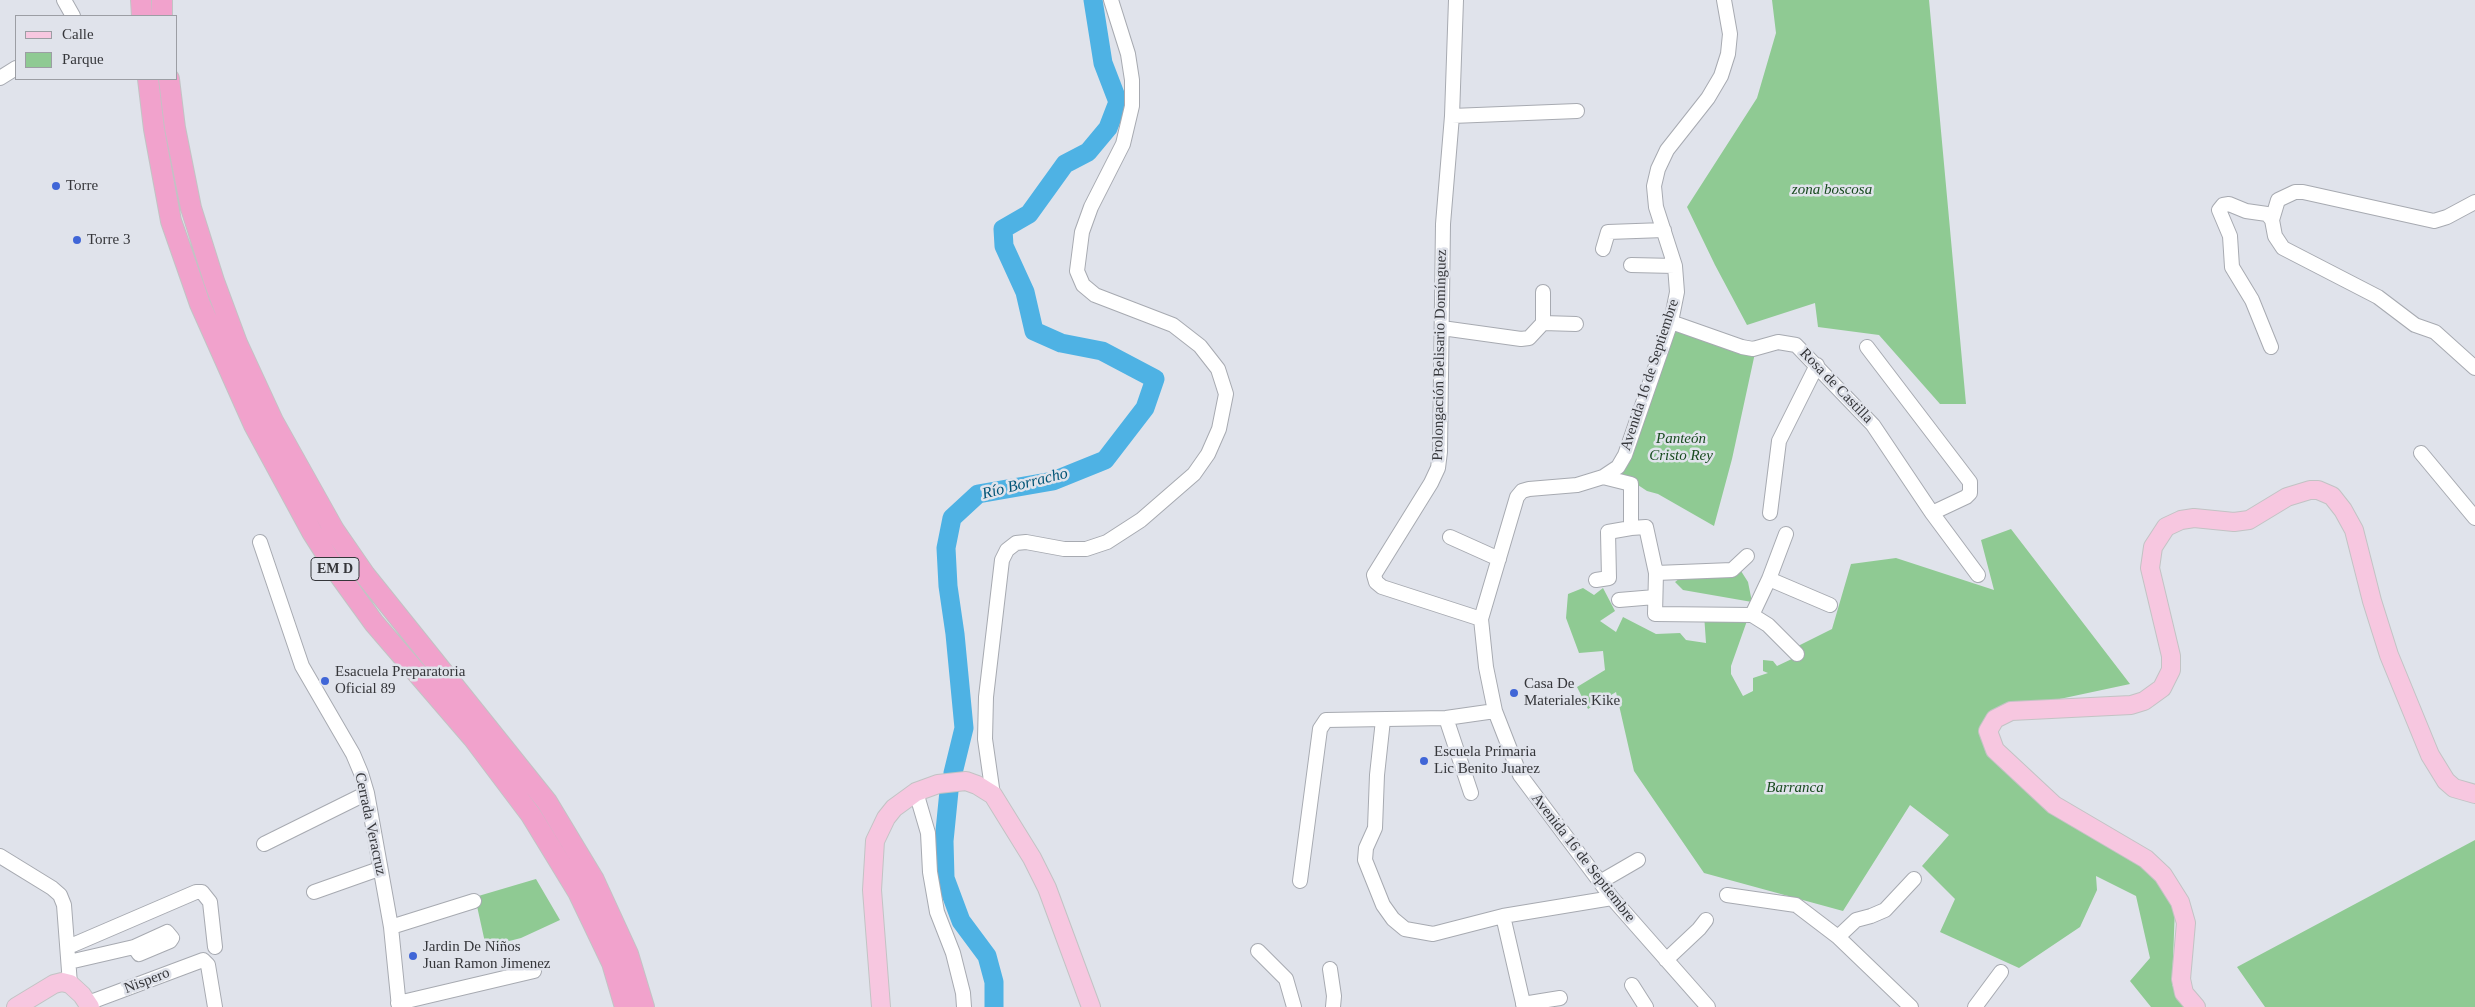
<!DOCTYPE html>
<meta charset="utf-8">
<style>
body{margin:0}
#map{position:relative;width:2475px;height:1007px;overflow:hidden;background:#e0e3eb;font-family:Georgia,serif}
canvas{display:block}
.legend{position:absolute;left:15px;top:15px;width:162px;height:65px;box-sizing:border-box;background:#e0e3eb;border:1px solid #9c9ea4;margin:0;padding:6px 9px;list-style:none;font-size:15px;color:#35363a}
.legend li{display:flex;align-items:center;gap:10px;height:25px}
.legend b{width:25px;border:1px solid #9c9ea4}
</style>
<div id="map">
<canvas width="2475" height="1007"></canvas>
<ul class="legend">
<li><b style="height:6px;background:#f7c7e0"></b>Calle</li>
<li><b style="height:14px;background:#8fca93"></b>Parque</li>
</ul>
</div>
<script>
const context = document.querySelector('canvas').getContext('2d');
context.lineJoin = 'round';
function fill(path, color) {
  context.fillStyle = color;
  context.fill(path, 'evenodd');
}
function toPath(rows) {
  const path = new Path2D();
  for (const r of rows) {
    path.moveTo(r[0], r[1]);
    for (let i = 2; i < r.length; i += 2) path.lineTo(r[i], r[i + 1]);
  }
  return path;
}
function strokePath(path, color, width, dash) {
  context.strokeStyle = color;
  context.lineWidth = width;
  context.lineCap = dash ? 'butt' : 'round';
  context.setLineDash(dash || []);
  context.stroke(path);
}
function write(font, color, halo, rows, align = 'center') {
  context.font = font + ' Georgia,serif';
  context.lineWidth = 5;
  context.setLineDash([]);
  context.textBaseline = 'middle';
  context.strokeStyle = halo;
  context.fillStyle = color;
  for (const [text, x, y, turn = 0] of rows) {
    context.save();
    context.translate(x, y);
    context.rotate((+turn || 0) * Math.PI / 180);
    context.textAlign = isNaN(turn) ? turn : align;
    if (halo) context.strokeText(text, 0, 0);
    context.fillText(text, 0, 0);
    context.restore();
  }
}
fill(toPath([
 [1772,0,1929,0,1966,404,1940,404,1879,335,1818,327,1815,303,1747,325,1715,265,1687,207,1757,98,1776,33],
 [1670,325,1755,353,1732,459,1714,526,1658,494,1647,491,1629,479,1614,476],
 [2011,529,2130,684,1994,713,1985,721,1981,738,1987,754,2043,801,2146,870,2169,894,2175,907,2172,985,2187,1007,2151,1007,2130,981,2150,958,2136,896,2096,876,2097,890,2080,927,2019,968,1940,932,1955,899,1922,866,1949,835,1910,805,1843,911,1704,873,1634,771,1616,692,1588,709,1577,687,1605,670,1603,651,1579,653,1566,618,1568,594,1583,588,1594,595,1603,588,1615,611,1600,621,1616,632,1623,617,1656,634,1680,633,1686,640,1706,643,1704,614,1748,618,1731,666,1731,674,1743,696,1753,691,1753,678,1768,673,1763,671,1763,660,1773,661,1777,666,1796,657,1798,646,1832,629,1851,564,1896,558,1994,590,1981,540],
 [1712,567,1741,571,1748,582,1752,602,1683,590,1675,582,1693,568],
 [2475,840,2475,1007,2265,1007,2237,967],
 [536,879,560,920,521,938,486,947,475,897]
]), '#8fca93');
strokePath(toPath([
 [953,773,964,728,955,634,948,586,946,548,952,518,978,494,1053,481,1105,460,1145,408,1155,379,1102,351,1061,343,1034,331,1025,292,1004,246,1003,229,1029,214,1065,164,1088,152,1108,128,1118,102,1103,63,1093,0],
 [949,791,944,841,945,878,961,921,987,956,994,982,994,1007]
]), '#4eb2e4', 19);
const minor = toPath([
 [64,0,73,16],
 [1456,0,1452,116,1443,224,1440,452,1438,468,1431,483,1374,575,1376,582,1382,587,1481,619],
 [0,78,16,68],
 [1452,116,1577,111],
 [2272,220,2278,200,2295,192,2303,192,2434,221,2447,217,2475,202],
 [1603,249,1608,232,1664,230],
 [1631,265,1675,266],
 [1671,322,1742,347,1753,349,1778,342,1796,345,1873,425,1932,513,1978,575],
 [1543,323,1576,324],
 [1442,328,1521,339,1529,338,1543,323,1543,292],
 [1867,347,1970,482,1970,493,1966,497,1932,513],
 [2271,347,2252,300,2232,267,2230,236,2219,210,2223,205,2229,204,2246,211,2267,214,2272,220,2275,236,2283,248,2378,297,2415,325,2435,332,2475,368],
 [2421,453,2475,518],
 [1603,477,1631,484,1631,528,1646,527,1656,573,1655,614,1752,615,1769,579,1786,534],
 [1770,513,1779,441,1817,365],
 [1450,537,1499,559],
 [260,542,302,666,353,754,361,773,367,793,391,927,399,1007],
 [1656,573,1732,570,1747,556],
 [1769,579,1830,605],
 [1596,580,1609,578,1608,532,1631,528],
 [1619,600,1655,597],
 [1752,615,1768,625,1797,654],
 [1446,718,1471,793],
 [1383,720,1377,775,1375,828,1366,848,1365,860,1383,905,1393,919,1405,929,1433,934,1503,916,1612,898],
 [916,792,928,833,930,872,937,912,953,953,963,993,964,1007],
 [993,795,985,739,986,697,1002,560,1007,550,1016,543,1026,542,1064,549,1086,549,1107,542,1141,520,1194,474,1208,454,1219,429,1226,394,1218,369,1200,346,1173,325,1095,295,1083,285,1077,271,1082,232,1091,207,1123,144,1132,106,1132,80,1128,54,1111,0],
 [264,844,367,793],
 [0,856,52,888,60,895,64,905,70,984],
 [1300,881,1320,729,1326,720,1446,718,1495,711],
 [1600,882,1638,860],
 [314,892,379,869],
 [1727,895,1796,905,1838,937,1911,1007],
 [1503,916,1524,1007],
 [391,927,474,901],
 [1838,937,1856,920,1871,916,1885,910,1914,879],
 [68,947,196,892,202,892,210,902,215,947],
 [1258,951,1286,979,1294,1007],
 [1666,960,1699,929,1706,920],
 [69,962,134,947,167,932,172,938,170,941,139,954,134,947],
 [1330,969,1334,996,1333,1007],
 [1632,985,1646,1007],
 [88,1003,203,960,208,965,215,1007],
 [398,1003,534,971],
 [1523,1004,1560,998],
 [1708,1007,1612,898,1520,775,1495,711,1486,667,1481,619,1517,497,1522,491,1529,489,1577,485,1603,477,1618,467,1625,455,1671,322,1677,292,1675,266,1656,207,1654,186,1658,169,1667,150,1708,98,1721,76,1728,54,1730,34,1724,0],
 [1975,1007,2001,972]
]);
const major = toPath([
 [16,1007,54,984,62,982,70,984,82,995,90,1007],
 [881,1007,872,890,875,841,886,818,894,808,916,792,938,784,966,781,977,785,993,795,1032,858,1047,888,1091,1007],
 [2196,1007,2184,993,2181,979,2186,923,2180,902,2163,875,2146,859,2054,805,1995,750,1988,731,1995,719,2011,711,2131,705,2144,701,2162,688,2171,670,2171,656,2150,568,2153,547,2166,527,2181,520,2194,518,2234,522,2249,520,2287,497,2310,490,2318,490,2332,496,2343,510,2354,530,2372,601,2389,655,2430,755,2446,781,2454,788,2475,794]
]);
const highway = toPath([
 [141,0,142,16],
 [162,0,162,16],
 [148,79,154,129,171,221,200,304,254,425,312,532,340,576,374,623,473,738,531,815,578,892,612,963,625,1007],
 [169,79,175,128,191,208,214,281,237,343,273,421,334,530,365,575,547,802,594,880,628,954,644,1007]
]);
strokePath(minor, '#a7aab1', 16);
strokePath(major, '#c2c3c4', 20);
strokePath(highway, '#c2c3c4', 22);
strokePath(minor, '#fff', 14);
strokePath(major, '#f7c7e0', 18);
strokePath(highway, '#f1a2cc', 20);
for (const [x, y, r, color] of [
 [56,186,5,"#4066d7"],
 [77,240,5,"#4066d7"],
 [325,681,5,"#4066d7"],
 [1514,693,5,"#4066d7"],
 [1424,761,5,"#4066d7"],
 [413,956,5,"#4066d7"]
]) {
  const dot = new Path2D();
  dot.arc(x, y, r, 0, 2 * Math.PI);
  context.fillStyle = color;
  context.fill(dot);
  strokePath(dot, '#e0e3eb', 2);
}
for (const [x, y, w] of [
 [335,569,48]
]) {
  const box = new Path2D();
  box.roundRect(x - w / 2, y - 11.5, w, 23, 4);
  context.fillStyle = '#e0e3eb';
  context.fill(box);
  strokePath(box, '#35363a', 1);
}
write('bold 14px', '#35363a', null, [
 ["EM D",335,569]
]);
write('15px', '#35363a', '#e0e3eb', [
 ["Torre",66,186],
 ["Torre 3",87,240],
 ["Esacuela Preparatoria",335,672],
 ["Oficial 89",335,689],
 ["Casa De",1524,684],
 ["Materiales Kike",1524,701],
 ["Escuela Primaria",1434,752],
 ["Lic Benito Juarez",1434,769],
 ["Jardin De Niños",423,947],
 ["Juan Ramon Jimenez",423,964]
], 'left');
write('italic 15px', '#184a1f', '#e0e3eb', [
 ["zona boscosa",1832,190],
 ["Panteón",1681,439],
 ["Cristo Rey",1681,456],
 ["Barranca",1795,788]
]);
write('15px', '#35363a', '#e0e3eb', [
 ["Prolongación Belisario Domínguez",1440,355,-89],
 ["Avenida 16 de Septiembre",1650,375,-72],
 ["Rosa de Castilla",1836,386,46],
 ["Cerrada Veracruz",370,824,78],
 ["Avenida 16 de Septiembre",1583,858,52],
 ["Nispero",147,981,-21]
]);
write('italic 16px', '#005476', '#e0e3eb', [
 ["Río Borracho",1025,484,-14]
]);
</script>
